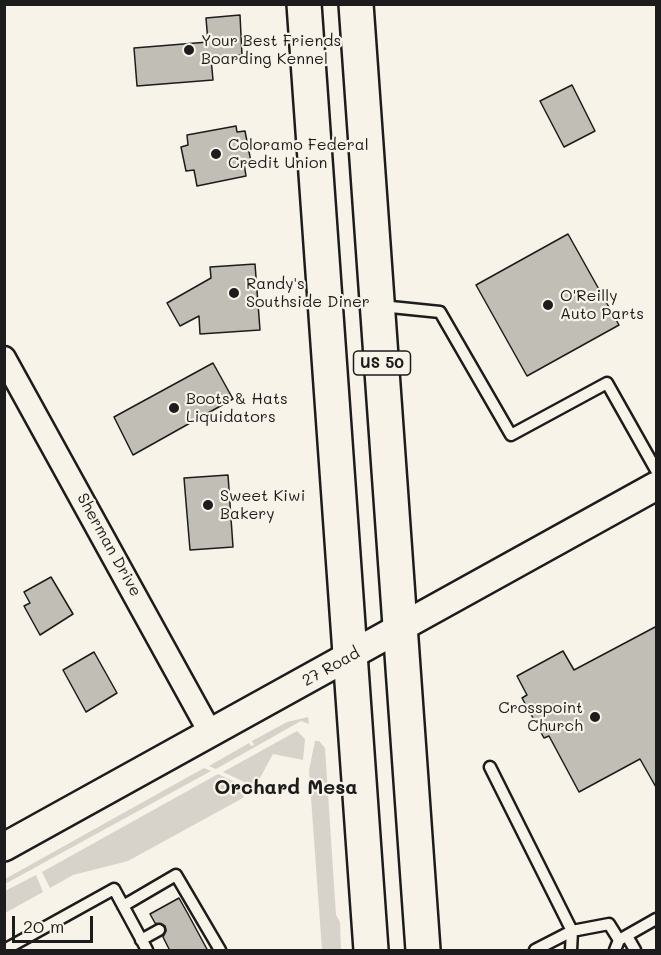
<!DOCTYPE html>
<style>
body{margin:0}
#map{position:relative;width:661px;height:955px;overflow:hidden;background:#f7f3e8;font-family:Mali,sans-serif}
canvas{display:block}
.frame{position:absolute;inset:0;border:6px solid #1c1c1c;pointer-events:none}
.scale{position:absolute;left:12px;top:916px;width:81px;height:27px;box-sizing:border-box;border:3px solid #1c1c1c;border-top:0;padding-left:8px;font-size:18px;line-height:21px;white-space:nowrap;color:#1c1c1c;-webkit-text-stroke:4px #f7f3e8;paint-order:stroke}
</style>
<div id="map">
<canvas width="661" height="955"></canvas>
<div class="frame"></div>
<div class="scale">20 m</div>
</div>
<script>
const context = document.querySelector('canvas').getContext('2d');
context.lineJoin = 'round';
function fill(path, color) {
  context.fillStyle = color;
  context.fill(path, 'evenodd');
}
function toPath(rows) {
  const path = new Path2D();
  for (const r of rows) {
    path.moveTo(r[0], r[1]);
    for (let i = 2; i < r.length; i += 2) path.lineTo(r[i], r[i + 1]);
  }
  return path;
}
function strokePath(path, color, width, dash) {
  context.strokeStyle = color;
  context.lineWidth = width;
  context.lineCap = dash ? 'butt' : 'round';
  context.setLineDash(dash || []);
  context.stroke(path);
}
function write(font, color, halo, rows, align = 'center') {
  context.font = font + ' Mali,sans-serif';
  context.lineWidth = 4.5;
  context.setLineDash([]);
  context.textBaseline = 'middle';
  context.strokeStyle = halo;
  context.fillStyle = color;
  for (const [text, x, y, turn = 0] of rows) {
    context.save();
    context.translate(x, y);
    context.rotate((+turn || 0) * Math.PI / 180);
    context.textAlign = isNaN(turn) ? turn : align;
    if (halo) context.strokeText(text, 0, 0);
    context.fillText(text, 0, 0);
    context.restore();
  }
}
fill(toPath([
 [308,717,309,724,301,721,216,769,209,766,249,743,251,746,254,745,252,741,287,722],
 [297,731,305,739,303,760,273,754,255,787,223,772],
 [315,741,319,741,325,748,336,915,340,922,341,950,322,950,309,770],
 [204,768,211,771,5,884,5,879],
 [218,774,251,790,241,799,128,861,73,875,50,888,42,872],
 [36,875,43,892,5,913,5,891]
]), '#d7d3cb');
const building = toPath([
 [240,15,242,55,211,58,213,80,137,86,134,48,208,42,206,18,240,15],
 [572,85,595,131,564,147,540,101,572,85],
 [236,126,237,132,245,131,251,162,244,163,246,176,197,186,194,170,186,171,181,147,188,145,187,135,236,126],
 [568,234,619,325,527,376,476,285,568,234],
 [255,264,260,330,200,334,199,316,180,326,167,303,211,278,210,267,255,264],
 [213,363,233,399,133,455,114,417,213,363],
 [228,475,233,547,190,550,184,478,228,475],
 [51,577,73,614,40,635,24,606,30,603,24,592,51,577],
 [657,626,657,789,640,759,579,792,549,736,544,738,522,698,527,695,517,676,563,651,574,670,657,626],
 [94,652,117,693,86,712,63,670,94,652],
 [179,898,188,914,208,951,170,951,163,937,166,931,165,926,155,923,150,914,179,898]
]);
fill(building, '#c0beb5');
strokePath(building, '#1c1c1c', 1.5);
const service = toPath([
 [381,306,440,312,511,435,607,383,656,470],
 [490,767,572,931,571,950],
 [123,906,176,875,220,950],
 [627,936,635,950],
 [141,940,159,930],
 [619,940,656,919],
 [4,950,114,889,147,950],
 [535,950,572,931,609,924,619,940,615,950]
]);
const minor = toPath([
 [4,358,211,734]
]);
const tertiary = toPath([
 [4,847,656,486]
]);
const trunk = toPath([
 [304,4,371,950],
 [356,4,423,950]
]);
strokePath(service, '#1c1c1c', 15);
strokePath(minor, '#1c1c1c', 27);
strokePath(tertiary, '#1c1c1c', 32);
strokePath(trunk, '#1c1c1c', 38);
strokePath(service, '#f7f3e8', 10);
strokePath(minor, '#f7f3e8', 22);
strokePath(tertiary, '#f7f3e8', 27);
strokePath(trunk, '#f7f3e8', 33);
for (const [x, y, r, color] of [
 [189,50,6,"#1c1c1c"],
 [216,154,6,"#1c1c1c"],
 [234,293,6,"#1c1c1c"],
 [548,305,6,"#1c1c1c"],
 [174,408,6,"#1c1c1c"],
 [208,505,6,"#1c1c1c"],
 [595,717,6,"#1c1c1c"]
]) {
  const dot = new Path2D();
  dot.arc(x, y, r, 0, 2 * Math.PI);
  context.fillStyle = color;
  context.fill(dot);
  strokePath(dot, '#f7f3e8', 2);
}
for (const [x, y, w] of [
 [382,363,57]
]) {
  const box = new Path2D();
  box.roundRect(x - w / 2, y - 12, w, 24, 4.5);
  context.fillStyle = '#f7f3e8';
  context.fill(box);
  strokePath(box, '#1c1c1c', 1.5);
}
write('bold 15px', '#1c1c1c', null, [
 ["US 50",382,363]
]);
write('16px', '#1c1c1c', '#f7f3e8', [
 ["Your Best Friends",201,41],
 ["Boarding Kennel",201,59],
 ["Coloramo Federal",228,145],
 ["Credit Union",228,163],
 ["Randy's",246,284],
 ["Southside Diner",246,302],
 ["O'Reilly",560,296],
 ["Auto Parts",560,314],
 ["Boots & Hats",186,399],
 ["Liquidators",186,417],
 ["Sweet Kiwi",220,496],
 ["Bakery",220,514],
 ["Crosspoint",583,708,"right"],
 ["Church",583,726,"right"]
], 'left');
write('16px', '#1c1c1c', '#f7f3e8', [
 ["Sherman Drive",109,545,61],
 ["27 Road",331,667,-29]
]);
write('bold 20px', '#1c1c1c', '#f7f3e8', [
 ["Orchard Mesa",286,788]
]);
</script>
